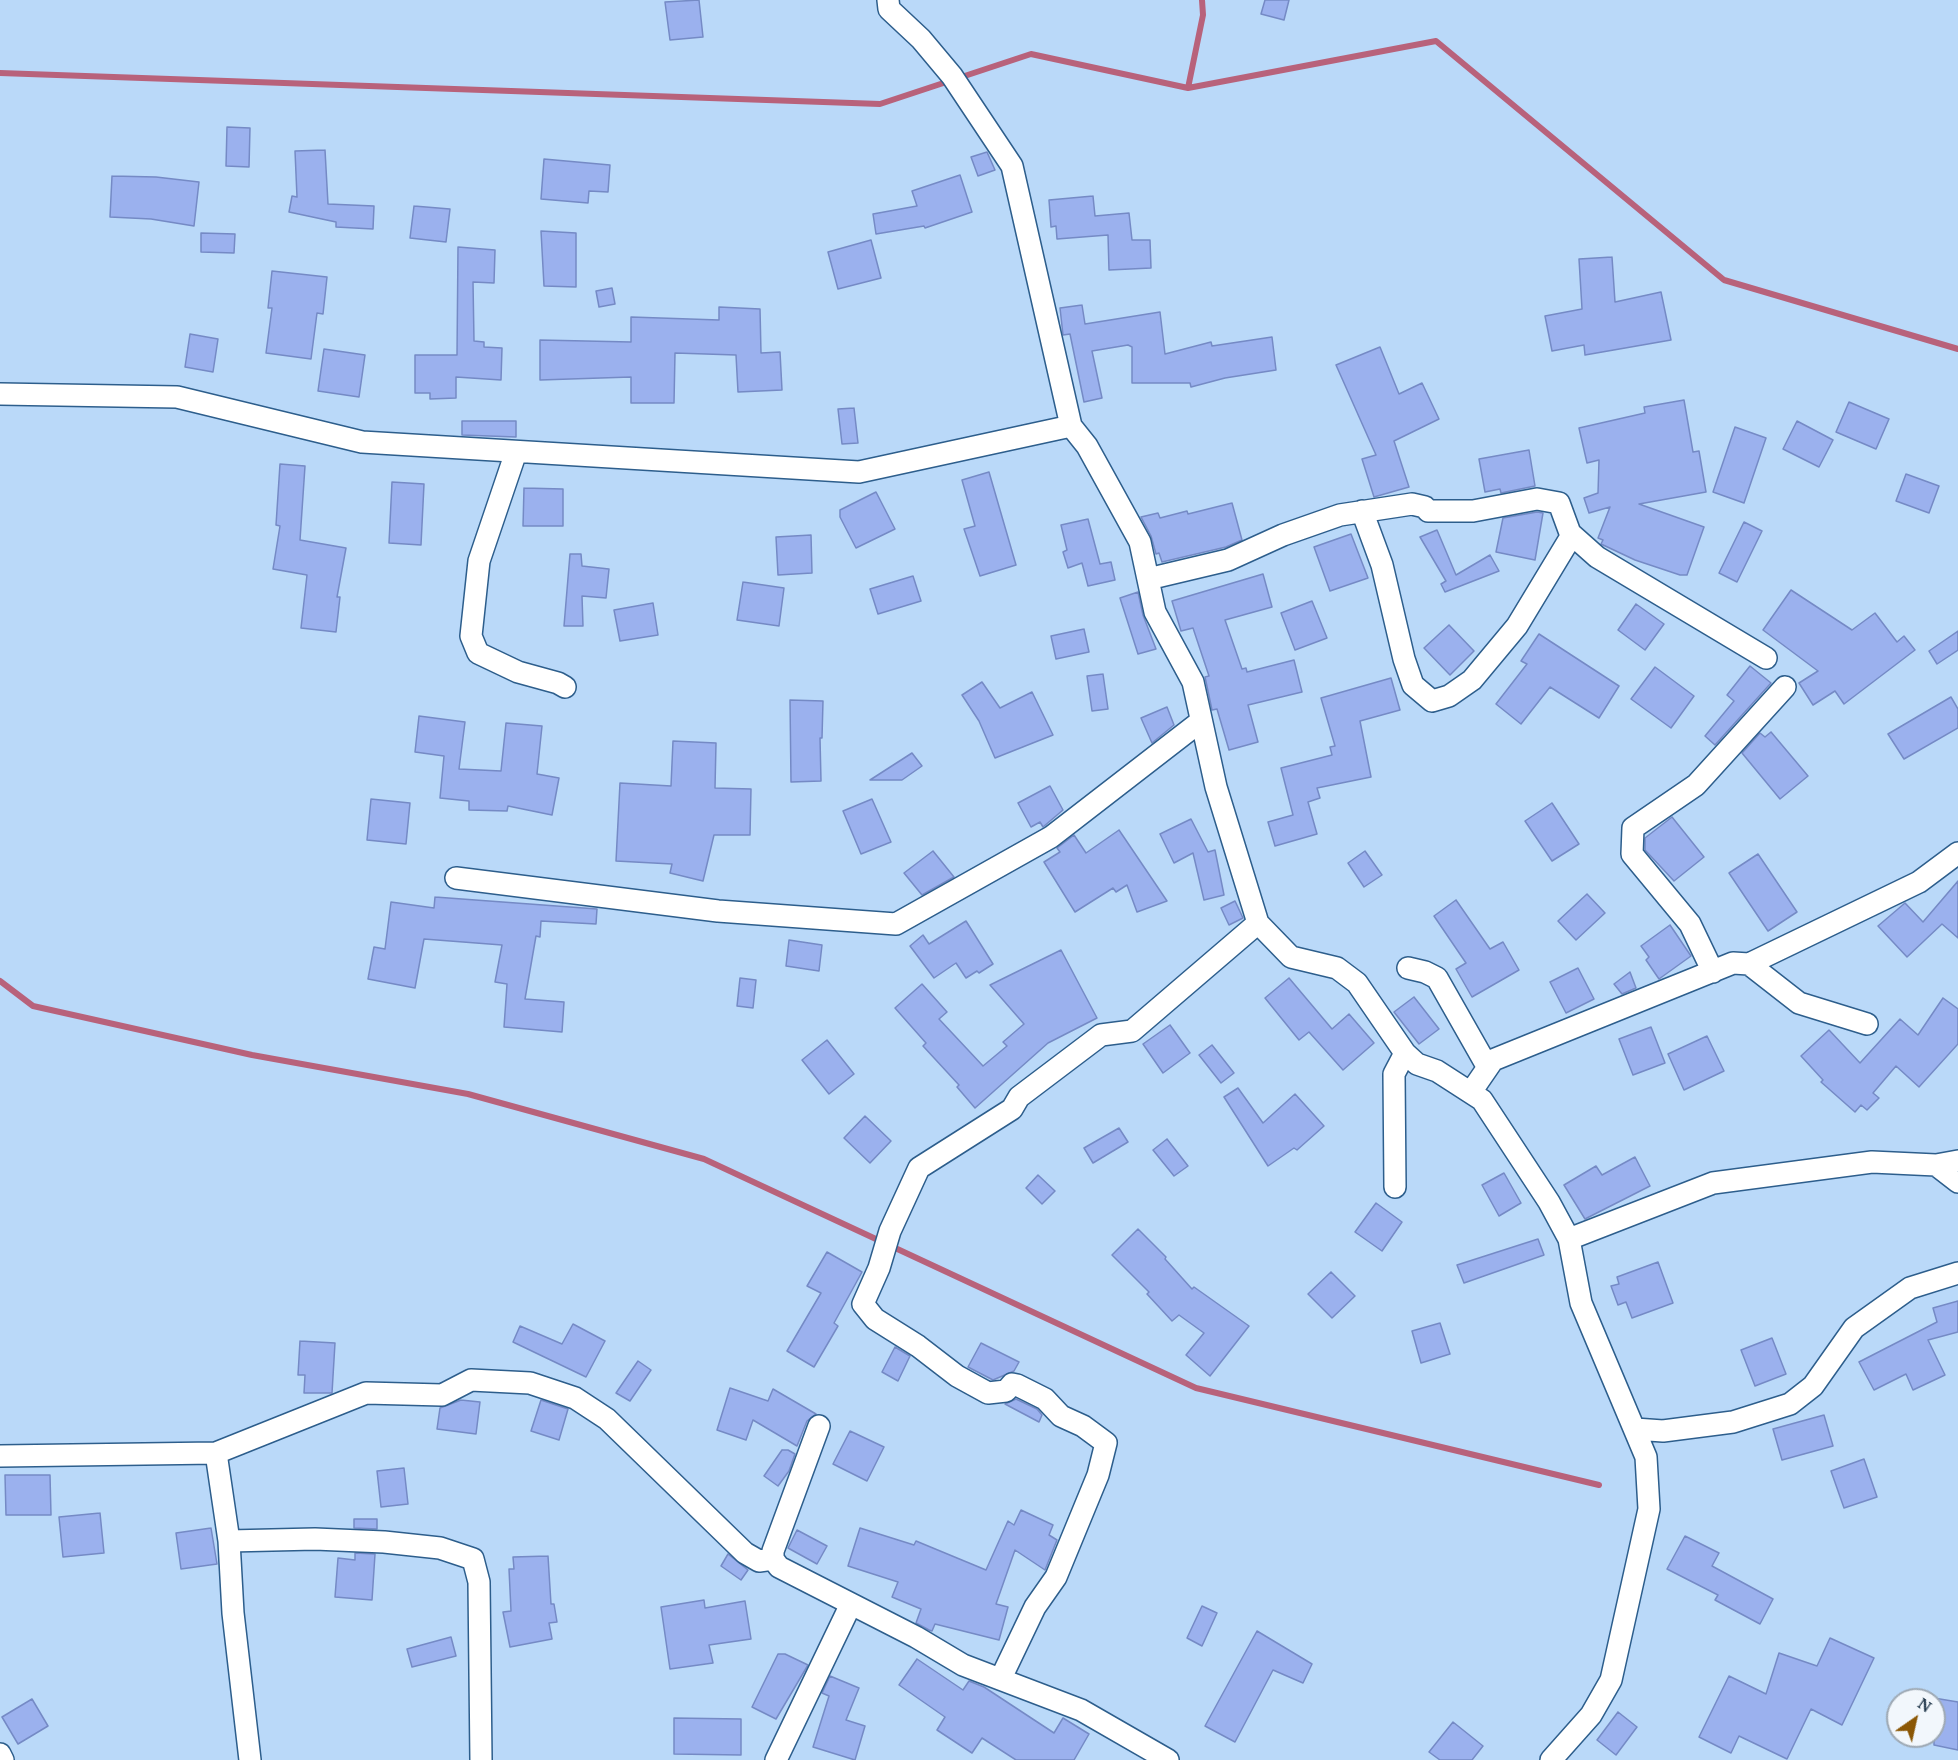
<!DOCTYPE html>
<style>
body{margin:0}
#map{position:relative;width:1958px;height:1760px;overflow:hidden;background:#bad9f9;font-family:"PT Serif",serif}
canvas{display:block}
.north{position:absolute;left:1886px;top:1688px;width:60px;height:60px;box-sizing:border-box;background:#f2f7fc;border:2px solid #9ea9b4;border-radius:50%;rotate:34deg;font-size:16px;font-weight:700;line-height:24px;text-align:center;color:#1f3549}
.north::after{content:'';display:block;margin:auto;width:21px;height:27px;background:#8b5705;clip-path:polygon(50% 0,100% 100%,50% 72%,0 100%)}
</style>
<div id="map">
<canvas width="1958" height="1760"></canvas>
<div class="north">N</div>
</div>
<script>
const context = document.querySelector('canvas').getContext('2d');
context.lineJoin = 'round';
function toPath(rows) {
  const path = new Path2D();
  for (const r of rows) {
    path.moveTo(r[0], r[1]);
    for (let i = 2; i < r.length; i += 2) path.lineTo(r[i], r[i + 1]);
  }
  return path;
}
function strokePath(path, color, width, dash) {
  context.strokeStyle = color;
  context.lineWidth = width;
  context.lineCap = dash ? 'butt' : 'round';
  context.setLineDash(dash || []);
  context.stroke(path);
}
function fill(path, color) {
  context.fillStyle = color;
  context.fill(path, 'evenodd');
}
strokePath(toPath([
 [0,73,880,104,1031,54,1188,88,1436,41,1724,280,1958,349],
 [1188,88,1203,15,1202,0],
 [0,981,33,1006,252,1055,468,1094,704,1159,1196,1388,1599,1485]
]), '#b8627b', 6);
const building = toPath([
 [699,0,703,37,670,40,665,2,699,0],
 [1265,0,1289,0,1284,20,1261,14,1265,0],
 [227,127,250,128,249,167,226,166,227,127],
 [325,150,328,204,374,206,373,229,336,227,336,222,289,212,292,196,297,197,295,151,325,150],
 [987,152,995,170,978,176,971,157,987,152],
 [544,159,610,165,608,192,589,191,588,203,541,199,544,159],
 [960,175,972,212,925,228,924,226,876,234,873,214,917,206,912,191,960,175],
 [112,176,156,177,199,182,194,226,151,219,110,217,112,176],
 [1093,196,1095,216,1129,213,1132,240,1150,240,1151,268,1109,270,1108,235,1057,239,1056,226,1051,227,1049,200,1093,196],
 [414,206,450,209,446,242,410,238,414,206],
 [541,231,576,233,576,287,544,286,541,231],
 [201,233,235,234,234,253,201,252,201,233],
 [871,240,881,278,838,289,828,252,871,240],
 [458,247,495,250,494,283,473,282,474,341,484,342,484,347,502,348,501,380,456,377,456,398,430,399,430,393,415,393,415,355,457,355,458,247],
 [1612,257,1615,302,1661,292,1671,340,1585,355,1584,345,1552,351,1545,316,1582,309,1579,259,1612,257],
 [272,271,327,277,323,314,317,313,311,359,266,353,272,308,268,308,272,271],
 [612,288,615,304,599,307,596,291,612,288],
 [1082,305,1085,324,1160,312,1165,354,1211,342,1212,346,1272,337,1276,370,1225,378,1191,387,1190,383,1132,383,1132,347,1128,345,1092,351,1102,398,1084,402,1070,334,1063,335,1060,308,1082,305],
 [719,307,760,309,761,353,780,352,782,390,738,392,736,355,675,353,674,403,631,403,631,377,540,380,540,340,631,342,631,317,719,320,719,307],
 [190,334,218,339,213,372,185,367,190,334],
 [1380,347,1399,394,1422,383,1439,419,1394,441,1409,487,1374,497,1362,459,1376,455,1336,365,1380,347],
 [324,349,365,355,359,397,318,391,324,349],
 [1684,400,1693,452,1699,451,1706,492,1639,504,1704,527,1687,575,1680,575,1635,560,1601,544,1603,540,1598,538,1610,507,1589,513,1584,498,1598,493,1599,460,1587,463,1579,428,1645,413,1644,407,1684,400],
 [1849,402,1889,419,1876,449,1836,432,1849,402],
 [854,408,858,443,842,444,838,409,854,408],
 [462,421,516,421,516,437,462,435,462,421],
 [1797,421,1833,440,1819,467,1783,449,1797,421],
 [1735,427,1766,438,1744,503,1713,492,1735,427],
 [1529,450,1535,486,1501,493,1500,489,1485,492,1479,459,1529,450],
 [280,464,305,466,300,540,346,548,337,597,340,597,336,632,301,628,307,575,273,569,280,526,276,525,280,464],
 [989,472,1016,565,980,576,964,529,975,526,962,480,989,472],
 [1906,474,1939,486,1929,513,1896,501,1906,474],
 [392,482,424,484,421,545,389,543,392,482],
 [524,488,563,489,563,526,523,526,524,488],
 [876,492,895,529,856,548,840,517,840,510,876,492],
 [1232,503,1242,540,1226,547,1162,562,1159,553,1156,554,1151,536,1141,517,1158,513,1160,518,1187,511,1188,514,1232,503],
 [1537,512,1543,513,1535,560,1496,552,1503,518,1537,512],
 [1088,519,1100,564,1111,562,1115,580,1088,586,1082,563,1068,568,1063,552,1067,550,1061,525,1088,519],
 [1744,522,1762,531,1737,582,1719,573,1744,522],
 [1437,530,1456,575,1490,555,1499,571,1445,592,1441,584,1446,581,1420,537,1437,530],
 [1351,534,1368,578,1330,591,1314,547,1351,534],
 [811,535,812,573,778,575,776,537,811,535],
 [570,554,581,554,582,566,609,569,606,598,582,596,583,626,564,626,570,554],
 [1263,574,1272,607,1225,620,1242,669,1246,668,1247,672,1294,660,1302,692,1248,705,1258,742,1229,750,1217,709,1212,710,1205,677,1209,676,1193,628,1181,631,1172,601,1263,574],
 [913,576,921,601,878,614,870,589,913,576],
 [743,582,784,588,779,626,737,620,743,582],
 [1791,590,1852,630,1875,613,1897,642,1904,636,1915,650,1844,704,1835,691,1813,705,1799,683,1818,671,1763,630,1791,590],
 [1138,592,1143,615,1156,649,1138,654,1120,598,1138,592],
 [1312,601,1327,638,1295,650,1281,613,1312,601],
 [653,603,658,635,620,641,614,610,653,603],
 [1636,604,1664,624,1645,650,1618,630,1636,604],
 [1449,625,1474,651,1450,675,1424,648,1449,625],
 [1084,629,1089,652,1056,659,1051,636,1084,629],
 [1958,631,1958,650,1937,664,1929,651,1958,631],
 [1539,634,1619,686,1599,718,1550,687,1521,724,1496,704,1527,664,1521,661,1539,634],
 [1750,666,1771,683,1715,745,1705,736,1734,701,1727,695,1750,666],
 [1655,667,1694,696,1671,728,1631,699,1655,667],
 [1103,674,1108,709,1092,711,1087,676,1103,674],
 [1391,678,1400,710,1360,721,1371,777,1317,788,1320,798,1308,802,1317,834,1275,846,1268,822,1293,815,1281,768,1332,755,1330,747,1335,746,1321,698,1391,678],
 [982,682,1000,708,1032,692,1053,735,995,758,979,721,962,695,982,682],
 [1951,697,1958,709,1958,728,1904,759,1888,734,1951,697],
 [790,700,823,701,822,738,820,738,821,781,791,782,790,700],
 [1167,707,1174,725,1152,743,1141,718,1167,707],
 [419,716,465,722,459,769,501,771,506,723,542,726,537,774,559,778,552,815,508,806,507,811,469,810,469,801,440,798,444,756,415,752,419,716],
 [1771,732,1808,776,1780,799,1742,753,1760,733,1765,737,1771,732],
 [673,741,716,743,715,788,751,789,750,835,714,835,703,881,670,873,672,864,616,861,620,783,671,786,673,741],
 [912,753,922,766,902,780,870,780,912,753],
 [1050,786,1063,810,1043,827,1040,822,1031,827,1018,803,1050,786],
 [371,799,410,803,406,844,367,840,371,799],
 [872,799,891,842,861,854,843,811,872,799],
 [1552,803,1579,844,1552,861,1525,821,1552,803],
 [1672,817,1704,857,1674,881,1645,850,1645,838,1672,817],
 [1191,819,1208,852,1215,850,1224,895,1204,900,1193,853,1174,863,1160,834,1191,819],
 [1119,830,1167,901,1137,912,1127,885,1116,892,1113,888,1075,912,1044,862,1060,852,1057,848,1074,835,1086,853,1119,830],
 [933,851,954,877,922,895,904,873,933,851],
 [1365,851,1382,875,1364,887,1348,863,1365,851],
 [1758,854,1797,912,1768,931,1729,873,1758,854],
 [1958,881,1958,938,1942,924,1907,957,1878,926,1905,903,1923,922,1958,881],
 [1587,894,1605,913,1576,940,1558,921,1587,894],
 [435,897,597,909,596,924,541,921,540,937,536,936,525,999,564,1002,562,1032,504,1027,507,984,495,982,502,945,424,939,415,988,368,979,374,947,385,949,391,902,434,908,435,897],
 [1456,900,1490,949,1503,942,1519,970,1472,997,1456,969,1466,963,1434,916,1456,900],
 [1235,901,1243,918,1229,925,1221,908,1235,901],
 [966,921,993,964,979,973,977,971,966,978,956,963,934,978,910,946,923,935,929,944,966,921],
 [1670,925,1691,956,1659,979,1646,960,1649,957,1641,946,1670,925],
 [789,940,822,945,819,971,786,966,789,940],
 [1061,950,1097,1018,1048,1043,975,1108,957,1087,959,1085,923,1046,926,1043,895,1008,922,984,947,1012,939,1019,983,1066,1007,1046,1003,1042,1024,1024,990,985,1061,950],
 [1578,968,1594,999,1566,1013,1550,982,1578,968],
 [1630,972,1636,988,1622,994,1614,984,1630,972],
 [740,978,756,980,753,1008,737,1006,740,978],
 [1289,978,1332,1029,1349,1014,1374,1043,1343,1070,1309,1032,1299,1040,1265,998,1289,978],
 [1414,997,1439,1029,1419,1044,1394,1012,1414,997],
 [1943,998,1958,1009,1958,1044,1919,1087,1896,1066,1873,1093,1879,1098,1867,1110,1861,1105,1855,1112,1821,1082,1823,1080,1801,1056,1829,1030,1860,1063,1900,1019,1918,1035,1943,998],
 [1170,1025,1190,1053,1163,1073,1143,1044,1170,1025],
 [1651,1027,1665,1063,1633,1075,1619,1039,1651,1027],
 [1707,1036,1724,1071,1684,1090,1668,1054,1707,1036],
 [827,1040,854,1074,829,1094,802,1060,827,1040],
 [1212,1045,1234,1073,1221,1083,1199,1055,1212,1045],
 [1238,1088,1263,1123,1295,1094,1324,1126,1297,1150,1294,1148,1268,1166,1224,1097,1238,1088],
 [865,1116,891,1141,870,1163,844,1138,865,1116],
 [1119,1128,1128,1142,1093,1163,1084,1148,1119,1128],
 [1167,1139,1188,1166,1174,1176,1153,1150,1167,1139],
 [1635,1157,1650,1186,1585,1219,1564,1185,1596,1166,1602,1175,1635,1157],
 [1504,1173,1521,1203,1499,1216,1482,1185,1504,1173],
 [1038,1175,1055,1191,1042,1204,1026,1188,1038,1175],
 [1376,1203,1402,1222,1382,1251,1355,1232,1376,1203],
 [1138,1229,1166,1257,1165,1259,1192,1289,1194,1287,1249,1326,1210,1376,1186,1355,1204,1333,1179,1315,1172,1321,1147,1294,1149,1292,1112,1255,1138,1229],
 [1538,1239,1544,1255,1464,1283,1457,1265,1538,1239],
 [827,1252,862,1272,834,1323,838,1326,814,1367,787,1351,821,1293,807,1286,827,1252],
 [1658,1262,1673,1303,1632,1318,1626,1302,1618,1305,1611,1286,1619,1284,1617,1277,1658,1262],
 [1331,1272,1355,1296,1332,1318,1308,1294,1331,1272],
 [1958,1301,1958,1332,1928,1340,1945,1375,1913,1390,1906,1374,1874,1390,1859,1362,1937,1322,1933,1308,1958,1301],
 [1440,1323,1450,1354,1421,1363,1412,1331,1440,1323],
 [573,1324,605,1341,586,1377,513,1342,520,1326,562,1344,573,1324],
 [1772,1338,1786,1374,1755,1386,1741,1350,1772,1338],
 [300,1341,335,1343,332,1393,304,1393,305,1375,298,1375,300,1341],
 [981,1343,1019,1362,1014,1371,993,1380,968,1367,981,1343],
 [895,1347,910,1356,898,1381,882,1372,895,1347],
 [638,1361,651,1370,630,1401,616,1393,638,1361],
 [730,1388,768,1401,773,1389,816,1414,807,1421,797,1446,753,1420,746,1440,717,1430,730,1388],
 [1016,1399,1037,1409,1042,1415,1039,1422,1005,1404,1016,1399],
 [461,1400,480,1402,476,1434,437,1429,440,1408,461,1400],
 [541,1400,568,1409,559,1440,531,1431,541,1400],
 [1824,1415,1833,1446,1782,1460,1773,1429,1824,1415],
 [850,1431,884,1447,867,1481,833,1464,850,1431],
 [782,1450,788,1450,795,1454,789,1471,778,1486,764,1476,782,1450],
 [1864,1459,1877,1497,1844,1508,1831,1471,1864,1459],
 [404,1468,408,1504,381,1507,377,1471,404,1468],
 [5,1475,50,1475,51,1515,6,1515,5,1475],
 [1021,1510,1053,1525,1049,1535,1057,1540,1045,1570,1015,1550,996,1604,1008,1607,999,1640,935,1624,932,1631,929,1630,916,1623,921,1609,892,1597,898,1582,848,1566,860,1528,914,1545,916,1541,986,1570,1008,1521,1014,1525,1021,1510],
 [100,1513,104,1553,63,1557,59,1517,100,1513],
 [354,1519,377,1519,377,1529,354,1528,354,1519],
 [211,1528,217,1564,181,1569,176,1533,211,1528],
 [797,1530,827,1546,817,1564,788,1548,797,1530],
 [1685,1536,1719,1553,1712,1566,1773,1599,1760,1624,1715,1600,1718,1595,1667,1569,1685,1536],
 [355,1553,375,1554,372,1600,335,1597,338,1558,355,1560,355,1553],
 [728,1554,748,1570,741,1580,721,1566,728,1554],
 [548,1556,551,1604,554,1604,557,1622,549,1623,552,1639,510,1647,503,1612,511,1611,509,1569,514,1569,513,1557,548,1556],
 [704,1600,705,1608,745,1601,751,1639,709,1645,713,1663,670,1669,661,1607,704,1600],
 [1202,1606,1217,1613,1202,1646,1187,1638,1202,1606],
 [1257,1631,1312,1664,1303,1683,1273,1670,1235,1742,1205,1726,1257,1631],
 [451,1637,456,1656,412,1667,407,1649,451,1637],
 [1830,1638,1874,1658,1842,1725,1811,1709,1787,1759,1739,1736,1731,1753,1699,1737,1729,1676,1766,1694,1779,1653,1817,1666,1830,1638],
 [778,1654,785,1654,808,1665,776,1719,752,1707,778,1654],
 [917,1659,963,1690,969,1681,984,1687,1054,1733,1063,1718,1089,1734,1074,1760,1016,1760,982,1738,972,1753,937,1730,945,1717,899,1685,917,1659],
 [830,1676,859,1688,846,1720,865,1726,855,1760,813,1747,829,1696,822,1693,830,1676],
 [1934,1698,1958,1702,1958,1750,1934,1745,1934,1698],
 [32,1699,48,1726,18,1744,2,1717,32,1699],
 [1618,1712,1637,1727,1616,1755,1597,1740,1618,1712],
 [674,1718,741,1719,741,1755,674,1754,674,1718],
 [1453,1722,1483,1746,1472,1760,1440,1760,1429,1752,1453,1722]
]);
fill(building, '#9bb1ee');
strokePath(building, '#758ac5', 1.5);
const minor = toPath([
 [888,0,889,9,921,39,952,76,1012,166,1071,426,1087,446,1140,542,1155,612,1193,682,1216,787,1258,923,1291,957,1337,968,1357,983,1405,1053,1417,1064,1437,1071,1482,1100,1549,1202,1569,1239,1581,1303,1646,1457,1649,1509,1611,1680,1591,1715,1551,1760],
 [0,394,177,397,362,442,859,472,1071,426],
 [516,452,479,561,471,636,478,653,518,672,558,683,565,687],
 [1362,511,1382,565,1404,659,1413,685,1432,701,1449,696,1472,680,1517,626,1572,535],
 [1148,579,1228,560,1283,535,1340,515,1412,504,1425,507,1428,511,1473,511,1537,499,1559,503,1570,533,1597,557,1766,658],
 [456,878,718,911,896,924,1051,837,1201,721],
 [1749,964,1919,882,1958,853],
 [1408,968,1425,972,1437,978,1487,1066],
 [1713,972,1690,924,1632,854,1633,828,1696,785,1785,687],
 [1471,1092,1493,1060,1733,963,1749,964,1799,1003,1867,1024],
 [1958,1161,1936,1165,1958,1182],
 [1395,1187,1394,1074,1405,1053],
 [1569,1239,1713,1183,1872,1162,1936,1165],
 [819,1426,773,1551,773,1559,779,1567,916,1637,963,1665,1081,1710,1168,1760],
 [1635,1429,1663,1431,1733,1422,1790,1404,1813,1386,1854,1328,1910,1288,1958,1273],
 [216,1453,229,1541,233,1613,250,1760],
 [0,1456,216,1453,366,1393,442,1395,471,1380,530,1383,575,1398,607,1419,745,1553,759,1561,773,1559],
 [229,1541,315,1539,384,1542,440,1548,473,1559,479,1582,481,1760],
 [1001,1678,1035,1607,1056,1577,1098,1475,1106,1443,1083,1426,1061,1416,1045,1399,1017,1385,1012,1384,1006,1391,988,1393,957,1376,918,1346,875,1319,863,1304,879,1268,890,1231,919,1168,1012,1109,1019,1097,1101,1035,1132,1031,1258,923],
 [0,1754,3,1760],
 [776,1760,851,1604]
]);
strokePath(minor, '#2d5e8c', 24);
strokePath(minor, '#fff', 21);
</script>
